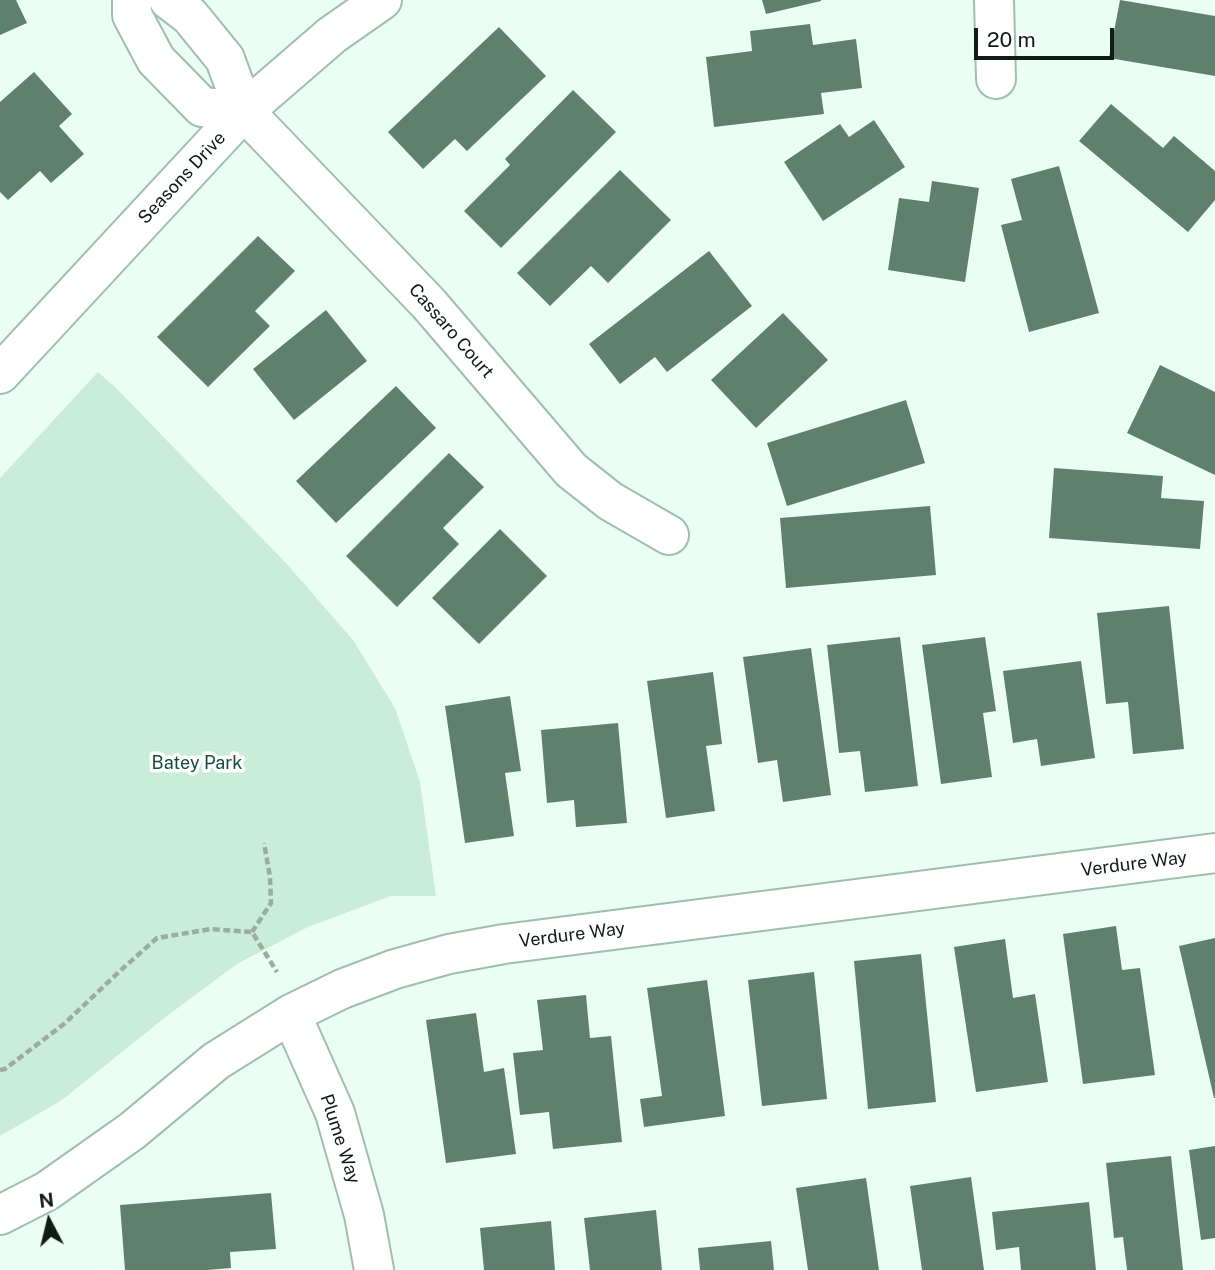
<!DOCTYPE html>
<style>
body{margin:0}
#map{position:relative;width:1215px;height:1270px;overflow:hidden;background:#ebfef3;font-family:"Public Sans",sans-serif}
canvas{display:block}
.north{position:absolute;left:14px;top:1186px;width:70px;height:70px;-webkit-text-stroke:5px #fff;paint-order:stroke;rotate:353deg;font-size:19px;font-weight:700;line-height:28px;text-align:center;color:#101c16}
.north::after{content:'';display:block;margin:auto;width:24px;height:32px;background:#101c16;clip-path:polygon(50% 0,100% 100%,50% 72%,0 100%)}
.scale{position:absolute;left:974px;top:28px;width:140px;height:32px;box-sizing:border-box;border:4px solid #101c16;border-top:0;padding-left:9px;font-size:21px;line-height:24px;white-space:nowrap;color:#101c16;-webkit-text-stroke:5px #fff;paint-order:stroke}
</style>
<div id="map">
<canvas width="1215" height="1270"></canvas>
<div class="north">N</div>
<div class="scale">20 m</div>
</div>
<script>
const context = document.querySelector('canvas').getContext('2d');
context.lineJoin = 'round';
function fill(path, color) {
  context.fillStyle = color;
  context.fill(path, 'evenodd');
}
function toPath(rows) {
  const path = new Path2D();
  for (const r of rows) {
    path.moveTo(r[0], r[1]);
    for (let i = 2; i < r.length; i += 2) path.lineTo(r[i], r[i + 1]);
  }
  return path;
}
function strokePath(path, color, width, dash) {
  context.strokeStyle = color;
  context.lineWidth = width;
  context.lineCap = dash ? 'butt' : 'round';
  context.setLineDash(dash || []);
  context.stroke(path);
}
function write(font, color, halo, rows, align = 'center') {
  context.font = font + ' "Public Sans",sans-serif';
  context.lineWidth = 7;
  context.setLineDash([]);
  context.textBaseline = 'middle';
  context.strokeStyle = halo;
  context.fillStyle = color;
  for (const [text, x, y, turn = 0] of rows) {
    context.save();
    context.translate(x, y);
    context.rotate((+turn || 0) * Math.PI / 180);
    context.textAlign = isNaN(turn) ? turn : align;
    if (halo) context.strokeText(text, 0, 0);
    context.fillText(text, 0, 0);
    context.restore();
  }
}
fill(toPath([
 [98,372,116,388,286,563,353,640,395,708,420,782,436,896,391,896,308,927,237,964,167,1016,62,1100,0,1136,0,478]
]), '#caedd9');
fill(toPath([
 [0,0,16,0,27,23,0,35],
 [762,0,821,0,821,1,766,14],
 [1120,0,1215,16,1215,76,1109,58],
 [810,24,813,45,856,39,862,88,821,93,824,114,714,127,706,57,752,51,750,31],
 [499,27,546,76,467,151,455,139,423,169,388,132],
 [34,72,72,114,59,126,84,154,51,183,40,171,8,200,0,192,0,102],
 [573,90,616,132,501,248,464,211,510,165,505,159],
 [1111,104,1163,148,1174,136,1215,171,1215,200,1188,232,1079,141],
 [874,120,905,167,823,221,784,162,840,124,849,137],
 [1059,166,1099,313,1029,332,1001,225,1022,220,1011,179],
 [620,170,671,220,608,283,591,266,550,306,517,273],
 [932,181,979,188,965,282,888,270,899,198,929,202],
 [258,236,295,271,255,311,270,326,208,387,157,337],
 [709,251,752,306,667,372,655,357,620,384,589,344],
 [326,310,367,361,294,420,253,369],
 [783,313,828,360,756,428,711,380],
 [1160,365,1215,392,1215,475,1127,433],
 [396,386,436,428,336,523,296,481],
 [906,400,925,463,787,506,767,443],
 [449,453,484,487,443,528,459,544,397,607,346,556],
 [1054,468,1163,476,1161,498,1204,501,1200,549,1049,538],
 [930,506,936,575,786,588,780,518],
 [500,529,547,576,479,644,432,598],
 [1169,606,1184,749,1133,754,1128,702,1106,704,1097,613],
 [900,637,918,786,865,792,860,751,839,753,827,645],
 [985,637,996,711,983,713,992,777,941,784,922,645],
 [811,648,831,795,783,802,777,760,758,763,743,657],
 [1081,661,1095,758,1041,766,1037,739,1013,743,1003,671],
 [713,672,722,744,706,746,715,811,666,818,647,681],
 [510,696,521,771,505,773,514,836,465,843,445,706],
 [618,723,627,823,576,827,574,800,547,803,541,730],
 [1116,926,1122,970,1140,968,1155,1075,1083,1084,1063,934],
 [1215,938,1215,1098,1214,1098,1179,946],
 [1005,939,1013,998,1035,994,1048,1082,976,1092,954,947],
 [921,954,936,1102,868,1109,854,961],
 [814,972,827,1099,762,1106,748,980],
 [707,980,725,1116,644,1127,640,1099,662,1096,647,988],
 [586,995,590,1038,611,1036,622,1142,553,1149,549,1112,520,1115,513,1053,543,1050,537,1000],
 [476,1013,484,1072,504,1068,516,1154,446,1163,426,1020],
 [1215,1146,1215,1238,1201,1240,1189,1150],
 [1171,1156,1183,1270,1127,1270,1123,1237,1114,1238,1106,1163],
 [971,1177,984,1270,922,1270,910,1186],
 [866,1178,879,1270,808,1270,796,1188],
 [271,1193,276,1249,230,1252,231,1268,207,1270,125,1270,120,1205],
 [1089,1202,1096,1270,1021,1270,1019,1247,996,1250,992,1212],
 [656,1210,662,1270,590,1270,584,1218],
 [551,1221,555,1270,484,1270,480,1228],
 [771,1241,774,1270,700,1270,698,1248]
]), '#5f806e');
const street = toPath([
 [132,0,132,15,156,60,202,107,244,111],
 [169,0,190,16,225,59,244,111,429,304,571,470,610,501,669,535],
 [994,0,996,79],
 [291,1014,335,1113,364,1215,374,1270],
 [0,1215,47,1191,132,1131,216,1061,291,1014,342,989,395,969,449,954,504,944,1215,853]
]);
const secondary = toPath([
 [0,374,244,111,332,35,382,0]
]);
strokePath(street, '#9fbfad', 42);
strokePath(secondary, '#9fbfad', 42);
strokePath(toPath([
 [252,932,271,903,270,877,264,843],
 [0,1070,5,1069,64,1024,121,970,157,938,211,929,252,932,277,972]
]), '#9baca2', 4.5, [7, 3.5]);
strokePath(street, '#fff', 38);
strokePath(secondary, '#fff', 38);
write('18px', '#101c16', '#fff', [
 ["Seasons Drive",182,178,-47],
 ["Cassaro Court",451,331,49],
 ["Verdure Way",1134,864,-7],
 ["Verdure Way",572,935,-7],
 ["Plume Way",340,1139,72]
]);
write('18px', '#104f34', '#fff', [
 ["Batey Park",197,763]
]);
</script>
